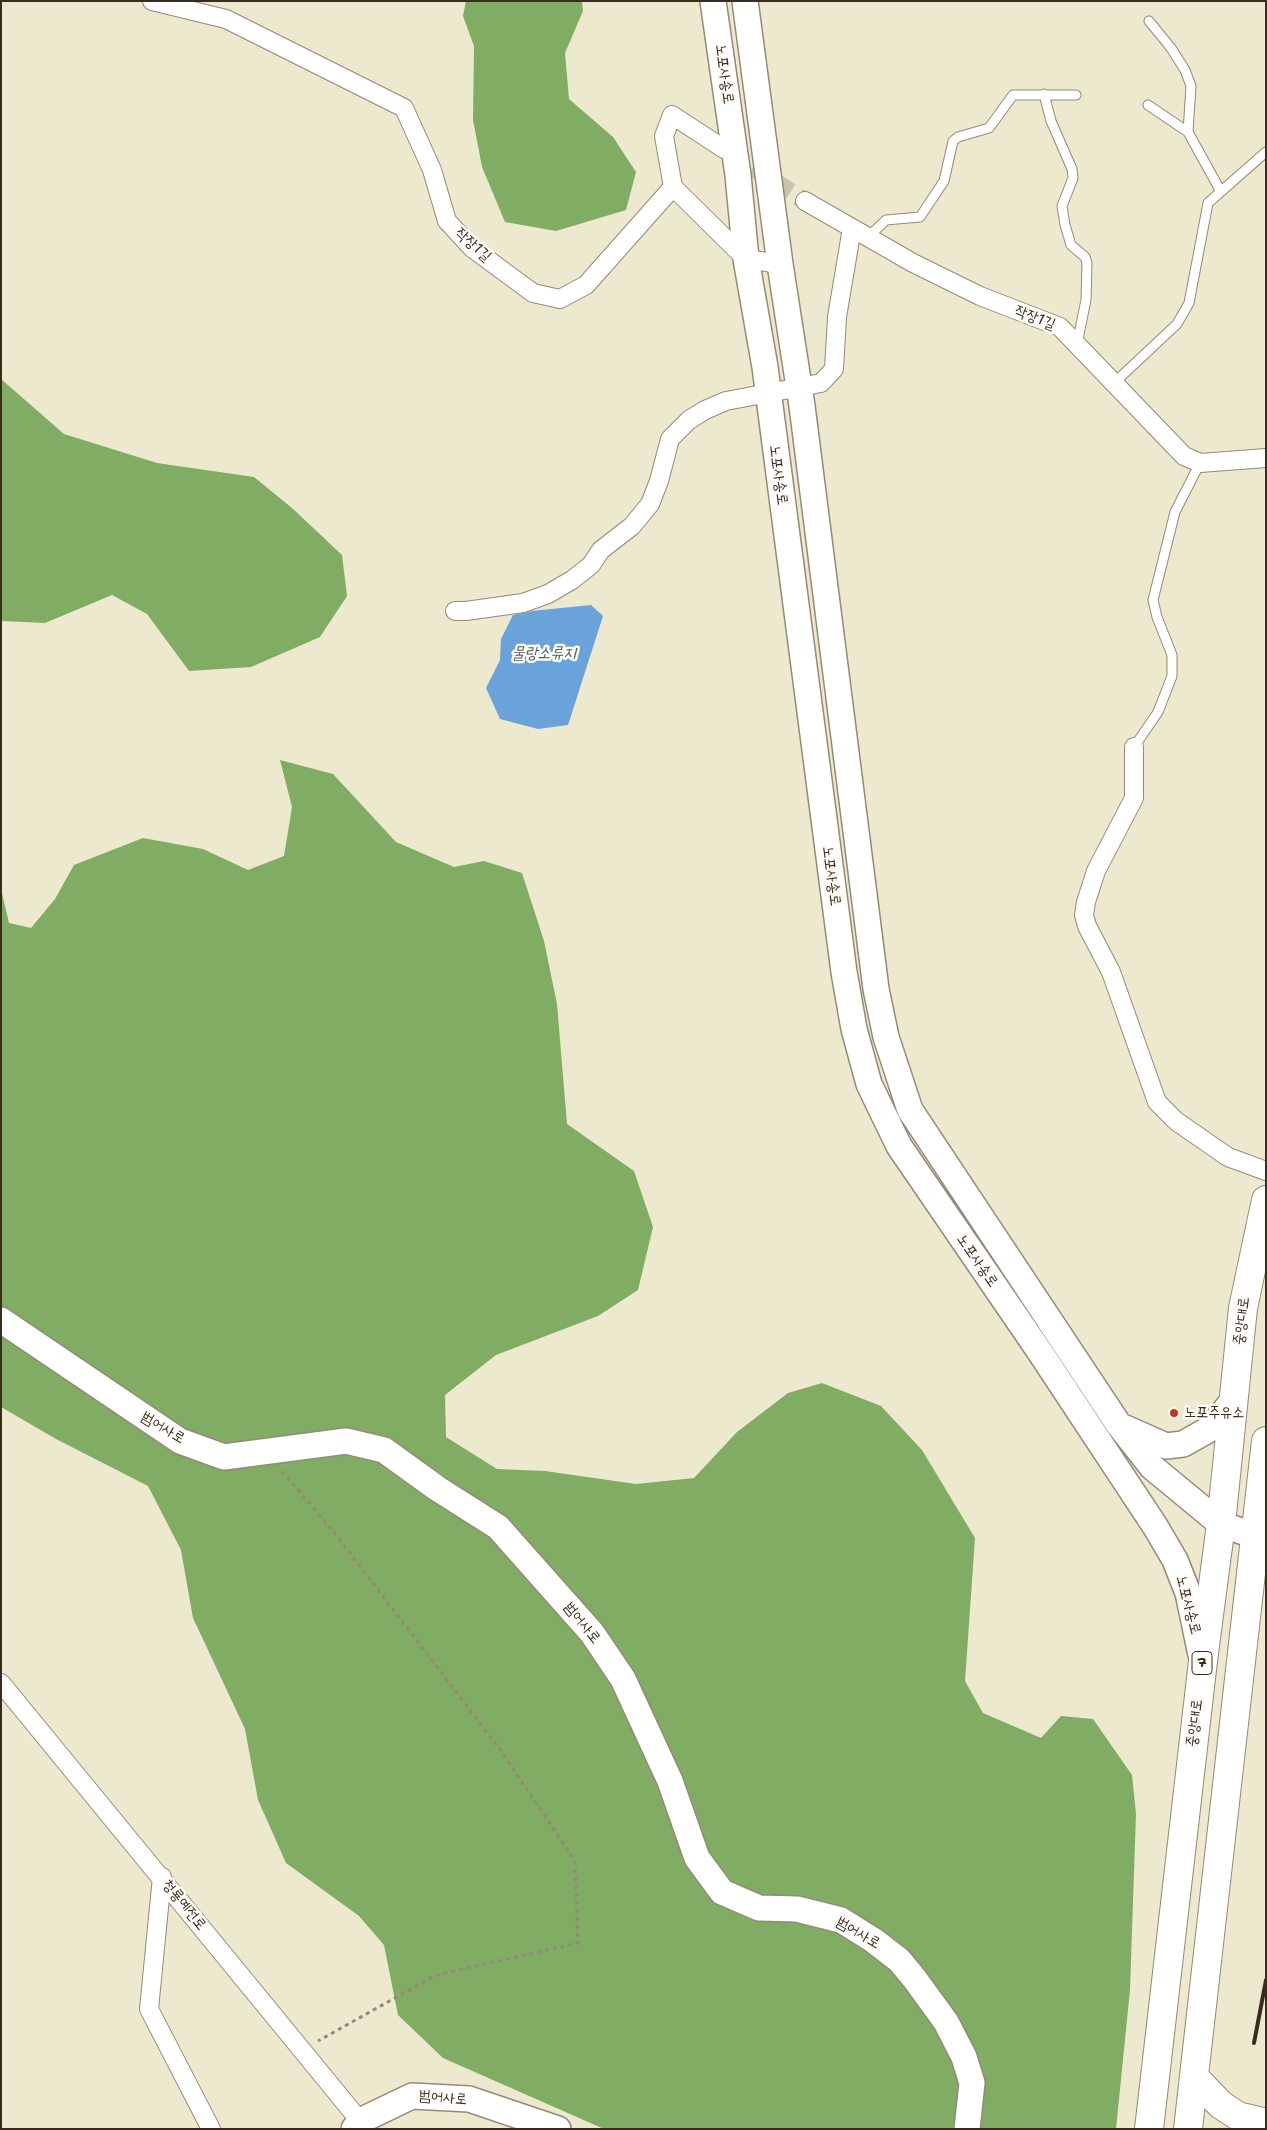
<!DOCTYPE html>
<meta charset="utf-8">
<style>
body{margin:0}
#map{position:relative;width:1267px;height:2130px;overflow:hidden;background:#ede9ce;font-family:"Shantell Sans",sans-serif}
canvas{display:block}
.frame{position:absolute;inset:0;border:2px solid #3b2a1e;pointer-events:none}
</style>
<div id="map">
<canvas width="1267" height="2130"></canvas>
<div class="frame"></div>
</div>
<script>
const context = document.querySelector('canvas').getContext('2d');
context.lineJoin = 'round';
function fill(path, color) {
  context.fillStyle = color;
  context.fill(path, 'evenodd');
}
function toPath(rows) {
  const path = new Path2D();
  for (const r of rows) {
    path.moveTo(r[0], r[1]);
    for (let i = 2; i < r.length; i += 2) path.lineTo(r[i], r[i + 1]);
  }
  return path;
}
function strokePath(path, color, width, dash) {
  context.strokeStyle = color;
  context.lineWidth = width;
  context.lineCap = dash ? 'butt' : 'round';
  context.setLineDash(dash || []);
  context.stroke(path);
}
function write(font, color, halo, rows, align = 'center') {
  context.font = font + ' "Shantell Sans","Poor Story",sans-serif';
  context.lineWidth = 5;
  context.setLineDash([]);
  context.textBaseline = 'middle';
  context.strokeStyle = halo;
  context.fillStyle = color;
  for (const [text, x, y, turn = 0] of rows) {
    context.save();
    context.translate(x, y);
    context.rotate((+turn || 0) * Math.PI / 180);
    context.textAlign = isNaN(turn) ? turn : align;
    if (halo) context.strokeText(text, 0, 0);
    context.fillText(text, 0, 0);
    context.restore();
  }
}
fill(toPath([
 [466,1,582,1,583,11,565,53,569,99,613,137,636,172,626,210,556,231,505,222,482,167,473,120,474,46,463,16],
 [1,379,64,434,157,463,254,477,292,508,342,555,347,596,320,637,251,667,189,671,147,614,112,595,45,623,1,621],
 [280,760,333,774,396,842,454,867,484,861,522,873,544,941,557,1004,567,1124,634,1171,653,1227,638,1290,598,1316,496,1355,445,1395,446,1437,497,1469,545,1471,636,1484,694,1478,737,1432,788,1393,822,1383,881,1406,922,1450,975,1538,965,1681,983,1713,1041,1738,1061,1716,1093,1719,1132,1775,1136,1814,1130,1990,1116,2129,604,2129,443,2058,398,2015,384,1945,359,1916,286,1863,258,1800,245,1729,193,1618,181,1550,148,1486,56,1439,1,1407,1,889,9,923,31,928,55,899,74,865,143,838,203,849,248,870,284,856,292,807]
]), '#81ac63');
fill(toPath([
 [591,605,603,616,568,725,538,729,500,719,486,688,500,660,501,639,513,615,532,611]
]), '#69a3d9');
strokePath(toPath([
 [730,153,805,201]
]), '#c9c3ab', 18, [18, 9]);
const lane = toPath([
 [1149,21,1171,48,1185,70,1191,86,1188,132],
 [1044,94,1051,121,1072,169,1073,178,1062,206,1065,225,1071,245,1085,257,1087,263,1086,300,1077,344],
 [1148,105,1188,132,1220,190],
 [868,237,886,220,920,217,944,181,953,141,958,137,989,128,1013,95,1076,95],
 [1114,383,1177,324,1189,303,1208,203,1266,152],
 [1134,747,1158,712,1172,676,1172,655,1157,617,1153,600,1175,512,1200,463]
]);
const street = toPath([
 [152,1,226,19,404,108,432,170,447,221,472,248,533,293,560,299,586,285,673,187],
 [673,187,746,259,780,264],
 [673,187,664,136,672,115,724,149],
 [805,201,913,263,980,296,1060,327,1184,456,1200,463,1266,458],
 [455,611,466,611,523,603,548,594,572,580,591,565,601,550,632,526,650,504,659,481,670,439,689,420,705,410,726,401,821,383,834,369,837,317,852,228],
 [1134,747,1134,798,1096,871,1086,902,1084,915,1087,926,1111,972,1157,1102,1176,1121,1228,1157,1266,1171],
 [1,1683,360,2121],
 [162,1877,149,2009,211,2129]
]);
const secondary = toPath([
 [713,1,738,175,746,259,765,367,844,972,854,1029,869,1084,899,1146,1040,1352,1155,1526,1175,1560,1188,1593,1201,1655],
 [745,1,780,264,802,406,876,989,886,1037,910,1110,1119,1425,1152,1467,1221,1524,1255,1536],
 [1,1320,180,1441,224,1457,346,1441,384,1450,438,1489,498,1527,592,1633,623,1679,670,1781,697,1858,722,1892,759,1908,797,1909,841,1920,873,1940,899,1960,914,1978,946,2022,964,2057,972,2083,967,2129],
 [1123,1427,1166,1446,1183,1444,1208,1430,1234,1400],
 [354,2129,360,2121,412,2096,469,2099,558,2129]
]);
const primary = toPath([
 [1195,2078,1221,2105,1238,2116,1266,2123],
 [1149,2129,1203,1661,1221,1524,1243,1308,1266,1200],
 [1188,2129,1266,1441]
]);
strokePath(lane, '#948a76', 11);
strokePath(street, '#948a76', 20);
strokePath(secondary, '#948a76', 28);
strokePath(primary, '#948a76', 30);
strokePath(toPath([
 [282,1471,333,1531,499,1748,575,1861,578,1943,436,1975,318,2041]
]), '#948a76', 3, [4, 4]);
strokePath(lane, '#fff', 9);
strokePath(street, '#fff', 18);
strokePath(secondary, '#fff', 25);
strokePath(primary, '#fff', 28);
strokePath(toPath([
 [1254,2043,1266,1980]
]), '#3b2a1e', 4);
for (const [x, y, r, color] of [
 [1174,1413,5,"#c8321e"]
]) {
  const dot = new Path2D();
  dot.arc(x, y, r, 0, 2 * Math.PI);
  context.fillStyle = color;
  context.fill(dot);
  strokePath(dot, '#fdfcf7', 2);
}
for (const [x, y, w] of [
 [1202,1663,20]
]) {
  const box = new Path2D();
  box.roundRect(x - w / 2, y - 11.5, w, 23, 4);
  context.fillStyle = '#fdfcf7';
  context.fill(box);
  strokePath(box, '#3b2a1e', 1);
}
write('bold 14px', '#3b2a1e', null, [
 ["7",1202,1663]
]);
write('15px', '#3b2a1e', '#fdfcf7', [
 ["노포사송로",724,74,82],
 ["작장1길",473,245,42],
 ["작장1길",1035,318,22],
 ["노포사송로",778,475,82],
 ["노포사송로",831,876,82],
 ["노포사송로",977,1261,55],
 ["중앙대로",1242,1321,-83],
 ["범어사로",163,1428,31],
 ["노포사송로",1188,1605,75],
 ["범어사로",582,1623,51],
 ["중앙대로",1195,1723,-83],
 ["청룡예전로",184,1905,51],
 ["범어사로",858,1933,30],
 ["범어사로",443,2098,5]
]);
write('15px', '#3b2a1e', '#fdfcf7', [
 ["노포주유소",1184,1413]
], 'left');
write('italic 16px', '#4d5a69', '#fdfcf7', [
 ["물랑소류지",544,654]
]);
</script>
